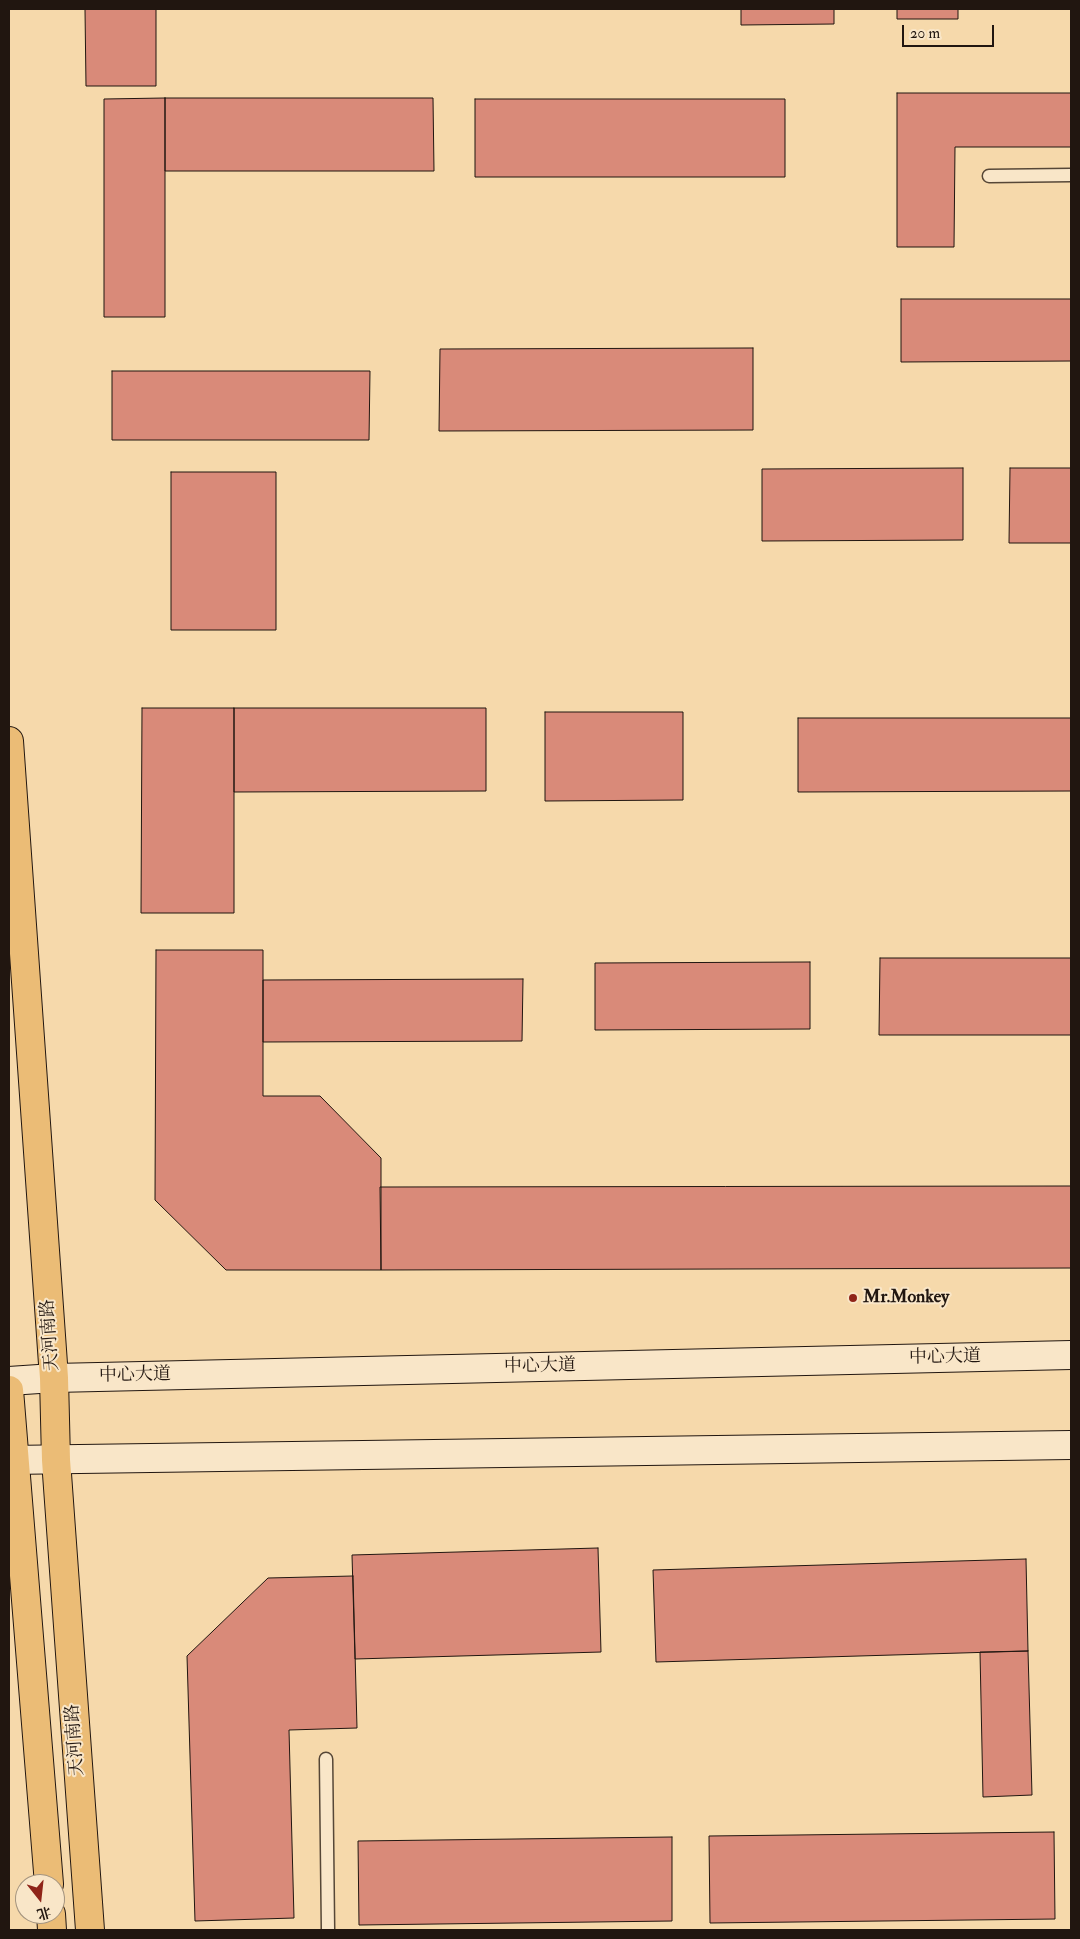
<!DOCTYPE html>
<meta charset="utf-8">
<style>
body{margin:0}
#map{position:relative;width:1080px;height:1939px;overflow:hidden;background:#f6d9ab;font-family:"IM FELL Double Pica","Noto Serif SC",serif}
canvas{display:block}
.frame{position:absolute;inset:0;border:10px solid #211610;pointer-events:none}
.north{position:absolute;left:15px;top:1874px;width:50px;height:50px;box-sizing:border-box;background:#f9e6c8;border:1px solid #a3937e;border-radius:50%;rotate:164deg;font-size:14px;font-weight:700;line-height:20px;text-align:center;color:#211610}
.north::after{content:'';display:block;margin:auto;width:18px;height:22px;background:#8f2418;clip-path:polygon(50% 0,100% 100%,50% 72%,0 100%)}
.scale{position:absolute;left:902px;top:25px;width:92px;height:22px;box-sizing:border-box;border:2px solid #211610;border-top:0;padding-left:6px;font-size:15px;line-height:18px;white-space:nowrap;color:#211610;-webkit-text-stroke:4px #f9e6c8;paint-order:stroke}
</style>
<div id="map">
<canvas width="1080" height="1939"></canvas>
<div class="frame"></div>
<div class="north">北</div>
<div class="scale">20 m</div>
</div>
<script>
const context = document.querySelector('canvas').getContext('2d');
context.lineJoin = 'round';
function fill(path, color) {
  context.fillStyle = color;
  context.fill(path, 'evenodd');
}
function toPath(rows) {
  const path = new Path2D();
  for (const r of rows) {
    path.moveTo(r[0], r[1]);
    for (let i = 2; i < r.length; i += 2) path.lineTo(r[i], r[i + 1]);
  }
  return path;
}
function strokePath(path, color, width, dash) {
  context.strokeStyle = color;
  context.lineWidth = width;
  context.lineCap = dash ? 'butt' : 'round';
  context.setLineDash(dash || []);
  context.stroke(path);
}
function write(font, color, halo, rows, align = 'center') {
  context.font = font + ' "IM FELL Double Pica","Noto Serif SC",serif';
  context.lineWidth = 4;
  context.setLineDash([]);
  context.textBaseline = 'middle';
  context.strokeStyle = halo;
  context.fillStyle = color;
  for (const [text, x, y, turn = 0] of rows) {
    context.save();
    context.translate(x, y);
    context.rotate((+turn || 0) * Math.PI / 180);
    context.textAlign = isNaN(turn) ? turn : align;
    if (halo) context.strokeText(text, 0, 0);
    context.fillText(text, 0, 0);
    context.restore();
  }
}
const building = toPath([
 [85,9,156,9,156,86,86,86,85,9],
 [741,9,834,9,834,24,741,25,741,9],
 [897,9,958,9,958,19,897,19,897,9],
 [897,93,1071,93,1071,147,955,147,954,247,897,247,897,93],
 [165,98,165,317,104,317,104,99,165,98],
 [165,98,433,98,434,171,165,171,165,98],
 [475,99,785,99,785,177,475,177,475,99],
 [901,299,1071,299,1071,361,901,362,901,299],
 [753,348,753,430,439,431,440,349,753,348],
 [112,371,370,371,369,440,112,440,112,371],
 [963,468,963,540,762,541,762,469,963,468],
 [1010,468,1071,468,1071,543,1009,543,1010,468],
 [171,472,276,472,276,630,171,630,171,472],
 [142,708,234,708,234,913,141,913,142,708],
 [234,708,486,708,486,791,234,792,234,708],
 [545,712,683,712,683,800,545,801,545,712],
 [798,718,1071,718,1071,791,798,792,798,718],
 [156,950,263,950,263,1096,320,1096,381,1158,381,1270,226,1270,155,1200,156,950],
 [880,958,1071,958,1071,1035,879,1035,880,958],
 [810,962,810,1029,595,1030,595,963,810,962],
 [523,979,522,1041,263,1042,263,980,523,979],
 [1071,1186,1071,1268,381,1270,380,1187,1071,1186],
 [598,1548,601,1652,355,1659,352,1555,598,1548],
 [1026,1559,1028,1651,656,1662,653,1570,1026,1559],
 [353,1576,357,1728,289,1730,294,1918,195,1921,187,1656,268,1578,353,1576],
 [1028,1651,1032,1795,983,1797,980,1652,1028,1651],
 [1054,1832,1055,1919,710,1923,709,1836,1054,1832],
 [672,1837,672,1921,359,1925,358,1841,672,1837]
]);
fill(building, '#d98a79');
strokePath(building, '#211610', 1);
const service = toPath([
 [989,176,1071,175],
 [326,1759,328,1930]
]);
const secondary = toPath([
 [9,1381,54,1378,1071,1355],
 [9,1460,1071,1445]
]);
const primary = toPath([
 [9,741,54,1378,56,1460,90,1930],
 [9,1390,49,1884],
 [51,1914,52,1930]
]);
strokePath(service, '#564737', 15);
strokePath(secondary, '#211610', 30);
strokePath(primary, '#211610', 30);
strokePath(service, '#f9e6c8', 12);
strokePath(secondary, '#f9e6c8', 28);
strokePath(primary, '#ebbc76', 28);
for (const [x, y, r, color] of [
 [853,1298,5,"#8f2418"]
]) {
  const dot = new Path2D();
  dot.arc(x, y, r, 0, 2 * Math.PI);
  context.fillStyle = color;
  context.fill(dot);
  strokePath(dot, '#f9e6c8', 2);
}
write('bold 18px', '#211610', '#f9e6c8', [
 ["Mr.Monkey",863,1298]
], 'left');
write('18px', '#211610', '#f9e6c8', [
 ["天河南路",51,1335,-94],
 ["中心大道",945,1358,-1],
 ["中心大道",540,1367,-1],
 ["中心大道",135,1376,-1],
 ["天河南路",76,1740,-94]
]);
</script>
